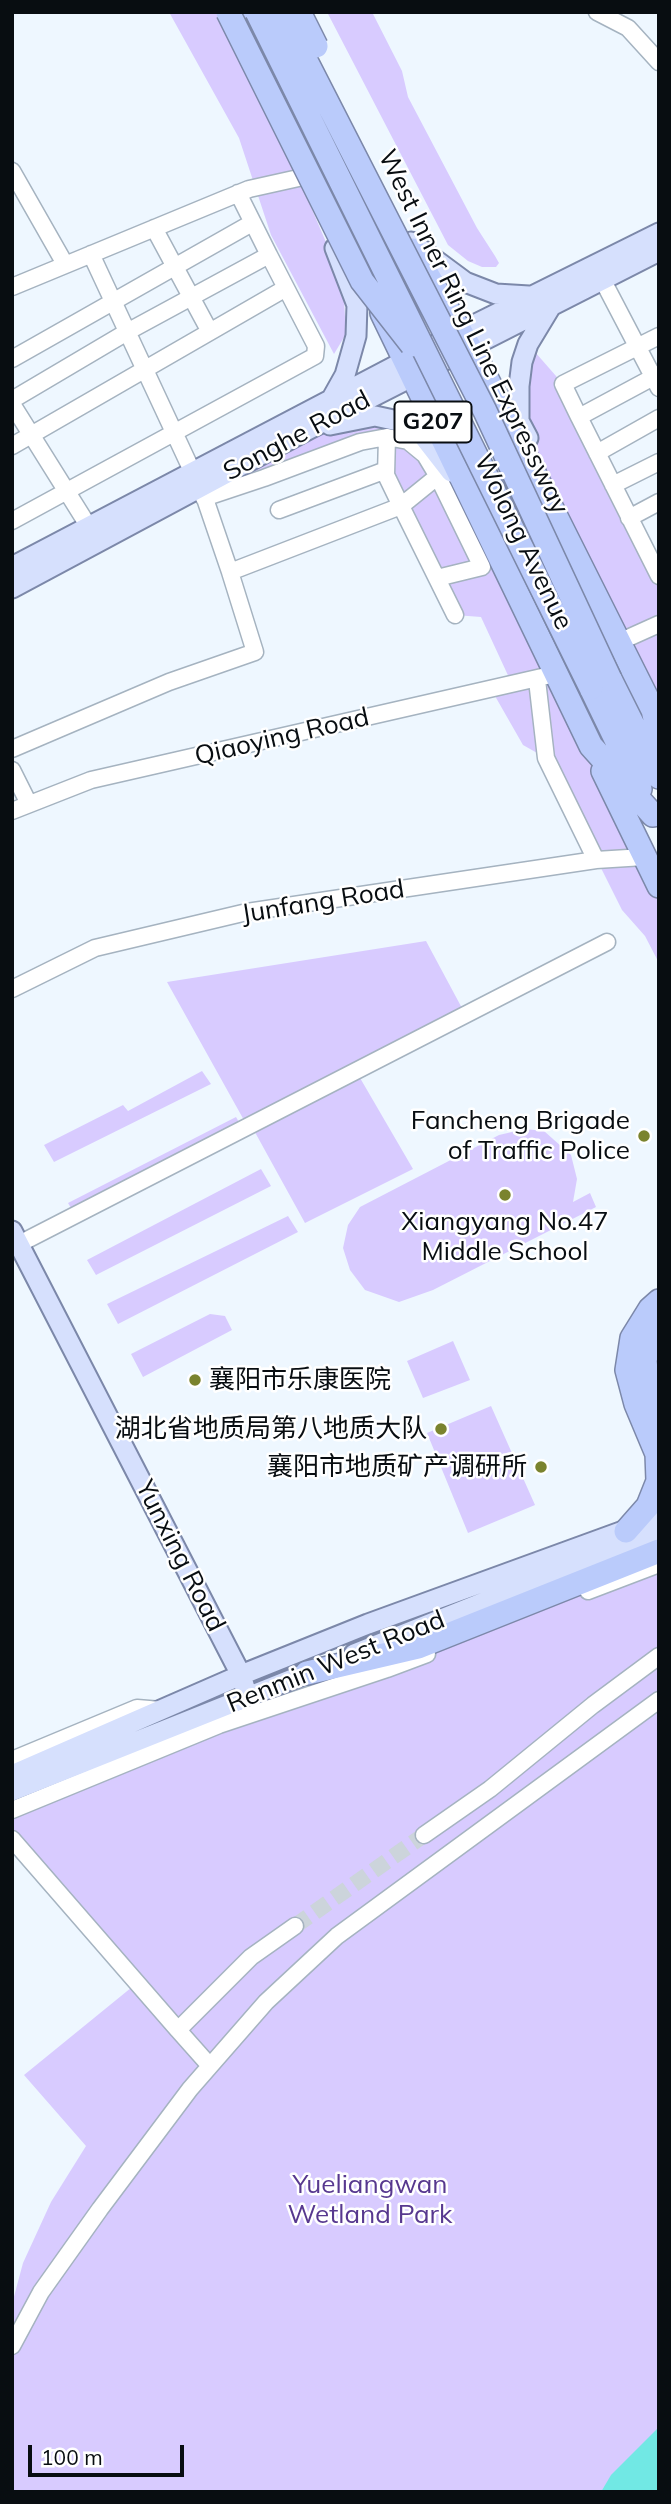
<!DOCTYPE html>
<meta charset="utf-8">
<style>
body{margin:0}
#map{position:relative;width:671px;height:2504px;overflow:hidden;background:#eef7ff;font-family:Mulish,sans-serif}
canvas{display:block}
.frame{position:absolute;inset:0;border:14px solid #080d11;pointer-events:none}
.scale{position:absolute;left:28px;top:2445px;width:156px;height:32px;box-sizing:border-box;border:4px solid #080d11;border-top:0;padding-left:9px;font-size:21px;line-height:24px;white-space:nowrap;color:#080d11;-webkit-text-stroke:5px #fff;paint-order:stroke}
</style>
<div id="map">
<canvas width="671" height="2504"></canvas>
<div class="frame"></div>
<div class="scale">100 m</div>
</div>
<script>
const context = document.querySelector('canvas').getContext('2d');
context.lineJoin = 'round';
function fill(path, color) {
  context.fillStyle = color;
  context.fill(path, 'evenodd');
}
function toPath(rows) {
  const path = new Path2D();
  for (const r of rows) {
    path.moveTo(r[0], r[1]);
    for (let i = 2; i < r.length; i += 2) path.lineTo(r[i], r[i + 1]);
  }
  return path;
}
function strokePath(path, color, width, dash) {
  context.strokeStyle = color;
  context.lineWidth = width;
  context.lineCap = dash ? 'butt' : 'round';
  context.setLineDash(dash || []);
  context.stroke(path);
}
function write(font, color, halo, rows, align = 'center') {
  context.font = font + ' Mulish,"Noto Sans SC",sans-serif';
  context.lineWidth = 5;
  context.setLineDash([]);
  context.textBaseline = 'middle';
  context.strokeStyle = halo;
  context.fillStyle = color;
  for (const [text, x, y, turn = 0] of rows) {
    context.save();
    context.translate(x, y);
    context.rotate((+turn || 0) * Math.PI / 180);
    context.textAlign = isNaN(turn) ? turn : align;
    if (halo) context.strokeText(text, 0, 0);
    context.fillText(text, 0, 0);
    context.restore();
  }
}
fill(toPath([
 [169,12,220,12,267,104,343,282,346,334,334,354,271,235,239,138],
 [327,12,372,12,402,71,408,97,477,228,495,256,499,263,496,267,482,267,468,261,448,245],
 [528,344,563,384,659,576,659,720,519,421],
 [407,423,445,461,659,886,659,963,645,936,622,910,546,758,523,745,491,689,512,684,481,617,455,615,378,439,204,498,309,429],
 [426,941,463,1010,245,1122,167,982],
 [202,1071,211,1084,54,1162,44,1145,123,1105,128,1111],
 [356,1071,413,1169,305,1223,251,1125],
 [236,1117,243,1129,75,1215,68,1203],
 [525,1129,544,1131,571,1155,577,1179,573,1202,590,1193,596,1207,433,1290,399,1302,365,1290,350,1270,343,1248,348,1225,360,1207,499,1135],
 [261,1169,271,1186,96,1275,87,1260],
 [288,1216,298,1232,118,1324,107,1304],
 [210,1314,225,1316,232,1330,143,1377,131,1354],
 [453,1341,470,1380,423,1398,407,1361],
 [491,1406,535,1505,468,1533,427,1433],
 [659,1564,659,2492,12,2492,12,2304,23,2263,51,2202,86,2146,24,2075,137,1983,12,1839,12,1810]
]), '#d8cbff');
fill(toPath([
 [659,2427,659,2492,601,2492,611,2475]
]), '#71e8e4');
strokePath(toPath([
 [295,1926,424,1835]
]), '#ccd4db', 16, [16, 8]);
const minor = toPath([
 [597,12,628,28,659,62],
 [12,171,65,264],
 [238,193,269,255],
 [154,228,210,332],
 [91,254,193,473],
 [602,279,659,388],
 [12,287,249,189,312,175],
 [12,359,252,223],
 [659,374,579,417,659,576],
 [12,400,127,332,269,255,286,288],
 [12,404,89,527],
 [579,417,563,384,659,336],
 [387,437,408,441,425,455,437,475,482,567,437,578],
 [12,446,286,288,316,346,315,356,12,521],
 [597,453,659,418],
 [613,485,659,462],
 [201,487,230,572,401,506,455,615],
 [204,498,264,478,360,442,387,437,386,475,401,506,438,476],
 [279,510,386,470],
 [629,518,659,502],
 [619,642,659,624],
 [537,680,546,758,596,860],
 [12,749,169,682,255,652,230,572],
 [12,770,29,804],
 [12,811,91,780,555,674],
 [12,989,95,948,247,912,596,860,644,857],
 [19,1244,607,942],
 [588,1591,659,1564],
 [376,1670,387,1669,427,1654],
 [12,1760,137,1708,161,1710],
 [12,1810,219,1725,387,1669],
 [424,1835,490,1789,593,1705,659,1656],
 [12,1839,178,2030,251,1957,295,1926],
 [178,2030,210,2066],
 [12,2346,41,2292,100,2209,190,2089,266,2002,337,1936,659,1700]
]);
const major = toPath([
 [411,242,465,282,496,294,529,296],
 [331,400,345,375,356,336,357,305,335,248],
 [330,425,375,416,407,423,423,436,451,472],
 [528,438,519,421,519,386,522,362,528,344,551,306],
 [12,567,462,331,659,233],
 [12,588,309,429,659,251],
 [12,1231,241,1675,245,1688],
 [354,1654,659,1532],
 [12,1775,241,1675,368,1624,659,1518],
 [12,1791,320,1668]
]);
const highway = toPath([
 [242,12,323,180],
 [413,250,481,367,653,710,659,736],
 [382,313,591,746,653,815],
 [610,679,659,777],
 [591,688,640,789],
 [603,771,659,886],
 [659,1326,650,1341,645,1360,648,1391,659,1415],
 [626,1531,648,1506,658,1481,657,1454,636,1404,627,1370,632,1338,650,1309,659,1301],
 [307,1673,418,1647,659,1551]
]);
strokePath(minor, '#a5b3c0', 19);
strokePath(major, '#7c88a9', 23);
strokePath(highway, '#7c88a9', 26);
strokePath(minor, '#fff', 16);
strokePath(major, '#d6e0fd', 19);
strokePath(highway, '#bacbfb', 23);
const highwayBridge = toPath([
 [228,12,362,281,412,345],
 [257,12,591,688],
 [281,12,485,411,610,679],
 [299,12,316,46]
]);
strokePath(highwayBridge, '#7c88a9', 26, []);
strokePath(highwayBridge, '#bacbfb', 23);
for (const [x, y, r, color] of [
 [644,1136,7,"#7a832e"],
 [505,1195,7,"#7a832e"],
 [195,1380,7,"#7a832e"],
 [441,1429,7,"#7a832e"],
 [541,1467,7,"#7a832e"]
]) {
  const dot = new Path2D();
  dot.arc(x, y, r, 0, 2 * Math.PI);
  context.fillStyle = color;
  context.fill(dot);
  strokePath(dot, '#fff', 2.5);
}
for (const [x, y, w] of [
 [433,422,77]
]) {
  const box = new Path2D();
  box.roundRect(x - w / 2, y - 20.5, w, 41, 5);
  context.fillStyle = '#fff';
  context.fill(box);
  strokePath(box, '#080d11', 2);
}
write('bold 24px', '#080d11', null, [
 ["G207",433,422]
]);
write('26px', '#080d11', '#fff', [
 ["West Inner Ring Line Expressway",473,332,64],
 ["Songhe Road",297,436,-28],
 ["Wolong Avenue",523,542,64],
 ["Qiaoying Road",282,737,-13],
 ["Junfang Road",323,902,-9],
 ["Yunxing Road",180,1556,63],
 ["Renmin West Road",336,1662,-22]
]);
write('26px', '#080d11', '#fff', [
 ["Fancheng Brigade",630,1121],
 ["of Traffic Police",630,1151],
 ["Xiangyang No.47",505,1222,"center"],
 ["Middle School",505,1252,"center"],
 ["襄阳市乐康医院",209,1380,"left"],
 ["湖北省地质局第八地质大队",427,1429],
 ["襄阳市地质矿产调研所",527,1467]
], 'right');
write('26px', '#57388f', '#fff', [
 ["Yueliangwan",370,2185],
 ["Wetland Park",370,2215]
]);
</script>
